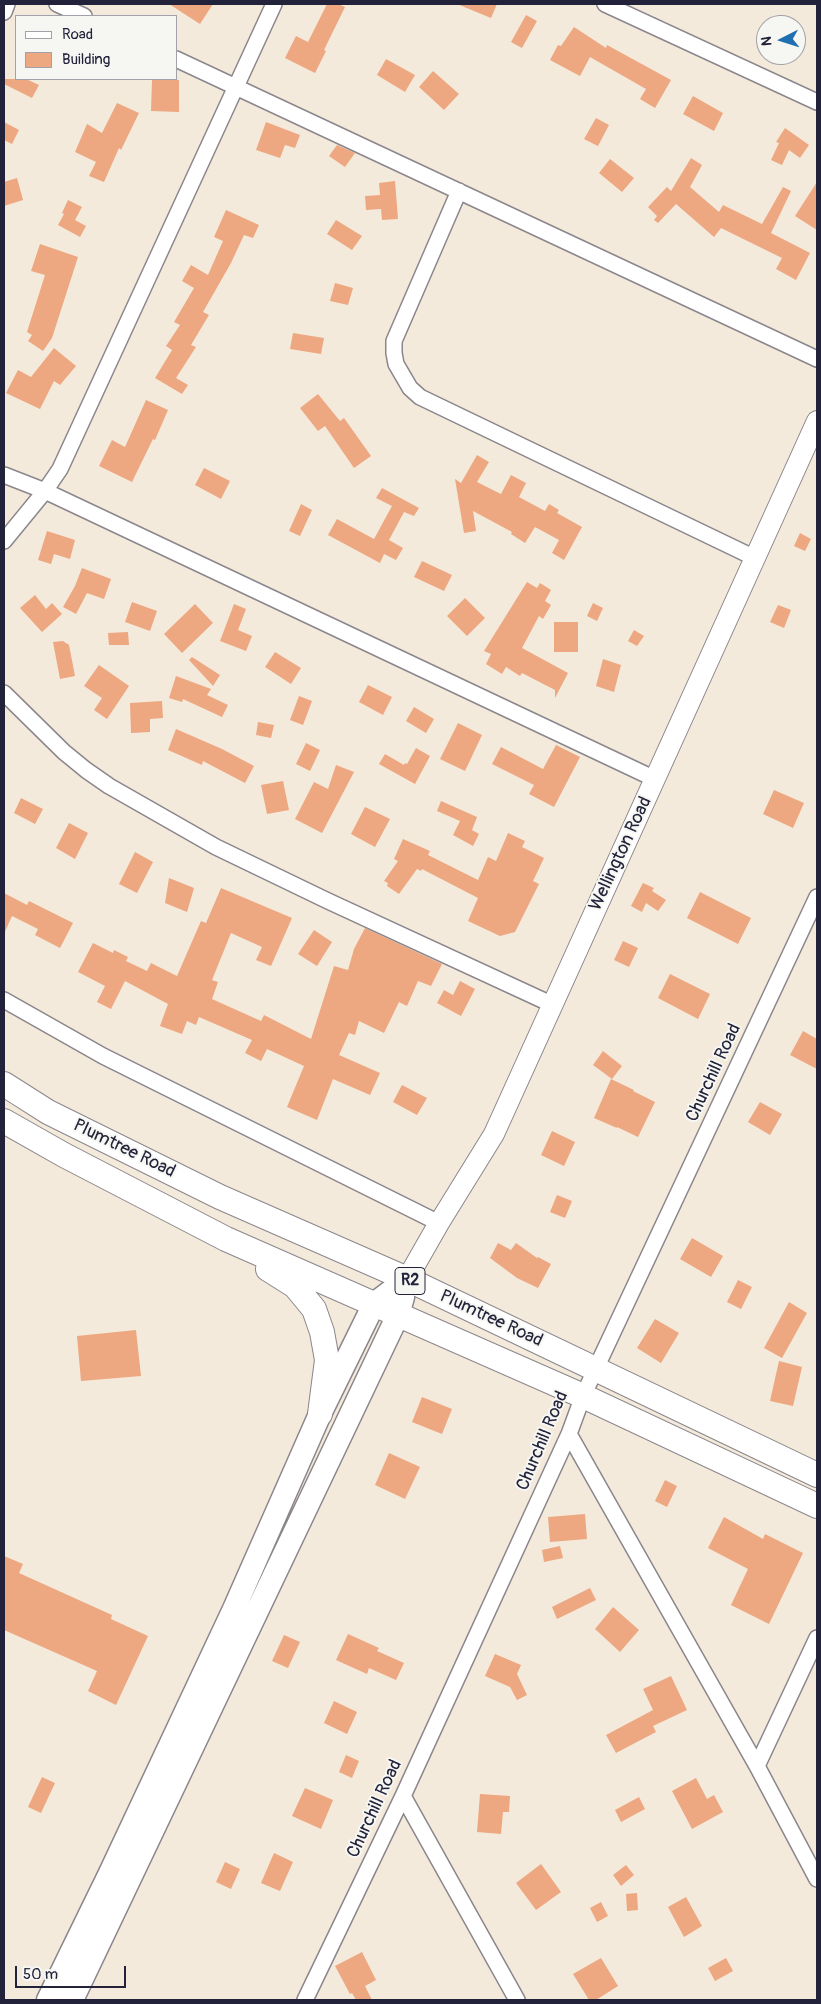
<!DOCTYPE html>
<style>
body{margin:0}
#map{position:relative;width:821px;height:2004px;overflow:hidden;background:#f4eadb;font-family:Pangolin,sans-serif}
canvas{display:block}
.frame{position:absolute;inset:0;border:5px solid #22223b;pointer-events:none}
.legend{position:absolute;left:15px;top:15px;width:162px;height:65px;box-sizing:border-box;background:#f6f6f2;border:1px solid #a1a1a9;margin:0;padding:6px 9px;list-style:none;font-size:15px;color:#22223b}
.legend li{display:flex;align-items:center;gap:10px;height:25px}
.legend b{width:25px;border:1px solid #a1a1a9}
.north{position:absolute;left:756px;top:15px;width:50px;height:50px;box-sizing:border-box;background:#f6f6f2;border:1px solid #a1a1a9;border-radius:50%;rotate:265deg;font-size:14px;font-weight:700;line-height:20px;text-align:center;color:#22223b}
.north::after{content:'';display:block;margin:auto;width:18px;height:22px;background:#1f6fb2;clip-path:polygon(50% 0,100% 100%,50% 72%,0 100%)}
.scale{position:absolute;left:15px;top:1966px;width:111px;height:22px;box-sizing:border-box;border:2px solid #22223b;border-top:0;padding-left:6px;font-size:15px;line-height:18px;white-space:nowrap;color:#22223b;-webkit-text-stroke:4px #f6f6f2;paint-order:stroke}
</style>
<div id="map">
<canvas width="821" height="2004"></canvas>
<div class="frame"></div>
<ul class="legend">
<li><b style="height:6px;background:#fff"></b>Road</li>
<li><b style="height:14px;background:#eda781"></b>Building</li>
</ul>
<div class="north">N</div>
<div class="scale">50 m</div>
</div>
<script>
const context = document.querySelector('canvas').getContext('2d');
context.lineJoin = 'round';
function fill(path, color) {
  context.fillStyle = color;
  context.fill(path, 'evenodd');
}
function toPath(rows) {
  const path = new Path2D();
  for (const r of rows) {
    path.moveTo(r[0], r[1]);
    for (let i = 2; i < r.length; i += 2) path.lineTo(r[i], r[i + 1]);
  }
  return path;
}
function strokePath(path, color, width, dash) {
  context.strokeStyle = color;
  context.lineWidth = width;
  context.lineCap = dash ? 'butt' : 'round';
  context.setLineDash(dash || []);
  context.stroke(path);
}
function write(font, color, halo, rows, align = 'center') {
  context.font = font + ' Pangolin,sans-serif';
  context.lineWidth = 4;
  context.setLineDash([]);
  context.textBaseline = 'middle';
  context.strokeStyle = halo;
  context.fillStyle = color;
  for (const [text, x, y, turn = 0] of rows) {
    context.save();
    context.translate(x, y);
    context.rotate((+turn || 0) * Math.PI / 180);
    context.textAlign = isNaN(turn) ? turn : align;
    if (halo) context.strokeText(text, 0, 0);
    context.fillText(text, 0, 0);
    context.restore();
  }
}
fill(toPath([
 [169,4,213,4,200,24],
 [327,4,338,4,345,7,324,50,326,51,315,73,285,58,296,36,308,42],
 [457,4,497,4,491,18],
 [526,15,537,21,522,48,511,42],
 [574,27,606,48,607,45,671,80,655,108,640,99,646,89,590,57,580,76,550,60,558,45,561,46],
 [386,59,415,75,405,92,377,75],
 [433,71,459,94,444,110,419,87],
 [4,79,26,79,39,85,32,98,4,84],
 [152,80,179,80,179,112,151,111],
 [693,96,723,113,714,131,683,114],
 [117,103,139,113,121,150,119,148,104,182,89,176,96,162,75,152,87,124,102,133],
 [596,118,609,125,598,146,584,139],
 [4,122,19,130,12,144,4,140],
 [266,122,300,135,295,148,285,145,280,158,256,150],
 [785,128,809,145,800,158,789,150,782,165,771,160,779,143,776,142],
 [337,145,355,153,345,167,329,156],
 [691,158,702,165,690,187,719,212,723,205,762,224,783,187,791,191,771,233,810,253,796,280,776,269,782,258,721,228,714,237,676,204,658,223,654,220,657,216,648,207,667,187,671,191],
 [610,159,634,178,622,192,599,173],
 [17,178,23,200,4,206,4,182],
 [395,181,398,219,382,220,381,209,366,210,365,196,380,195,379,183],
 [817,182,817,230,795,216],
 [68,200,82,207,75,220,86,226,80,237,58,225,64,214,62,213],
 [226,210,259,225,253,238,244,235,231,263,203,312,209,315,191,345,196,347,176,378,188,385,182,394,155,378,172,350,166,346,180,325,174,322,194,288,182,281,191,265,208,275,223,241,214,237],
 [336,220,362,236,352,250,327,234],
 [40,244,78,257,52,338,43,351,28,341,32,335,27,332,45,275,31,271],
 [335,283,353,288,348,305,330,301],
 [293,333,324,338,321,354,290,349],
 [54,348,76,366,60,385,54,381,40,409,6,393,18,370,31,377],
 [318,394,340,421,344,418,371,456,354,468,325,426,318,431,300,408],
 [146,400,168,410,155,440,153,439,132,482,99,466,112,440,125,447],
 [477,455,489,462,477,482,501,494,511,475,526,483,519,497,545,511,549,504,559,510,557,513,582,527,564,560,552,553,559,540,535,527,525,543,511,534,512,532,473,511,476,531,464,533,455,479,461,483],
 [204,468,230,481,221,499,195,485],
 [382,488,419,508,414,516,404,512,389,540,403,548,396,560,384,554,380,563,328,535,337,519,374,539,392,506,376,498],
 [301,504,312,510,300,536,289,531],
 [47,531,75,540,70,559,54,554,51,564,38,560],
 [800,533,811,539,805,551,794,546],
 [422,561,452,575,444,591,414,577],
 [82,568,111,579,104,599,87,593,76,614,63,607,75,586],
 [527,582,537,588,540,583,551,590,545,601,551,605,543,619,539,616,522,648,568,673,555,698,555,690,522,673,520,676,506,667,502,674,486,664,491,654,484,651],
 [35,595,46,609,52,603,62,614,42,632,20,608],
 [465,598,485,618,467,636,447,616],
 [132,602,157,611,150,631,125,622],
 [593,603,603,608,597,621,587,616],
 [195,604,213,623,182,653,164,634],
 [234,604,246,609,238,630,252,636,246,651,220,641],
 [778,605,791,610,784,628,770,622],
 [554,622,578,622,578,652,554,652],
 [634,630,644,636,637,646,628,641],
 [128,632,129,645,109,645,108,633],
 [63,641,69,645,75,676,60,679,53,642],
 [275,652,301,668,291,684,265,667],
 [192,657,220,675,213,686,189,660],
 [603,659,621,665,614,692,596,686],
 [99,665,129,686,107,719,94,710,102,698,84,686],
 [176,676,211,689,207,695,228,705,222,717,183,699,182,702,169,698],
 [368,685,392,697,383,715,359,702],
 [299,696,312,701,303,725,290,720],
 [162,701,163,718,150,719,150,732,131,733,130,703],
 [414,707,434,719,426,733,406,721],
 [258,722,274,725,271,738,256,735],
 [458,723,482,735,465,771,440,759],
 [176,729,222,749,254,766,245,783,203,761,202,765,168,750],
 [306,743,320,750,310,771,296,764],
 [556,745,580,757,554,807,529,794,534,785,492,764,501,747,543,769],
 [416,748,430,756,415,784,379,764,385,754,404,765,405,763,407,764],
 [336,765,354,772,322,833,295,819,314,782,328,789],
 [283,781,289,810,267,814,261,785],
 [774,790,804,803,793,828,763,814],
 [21,798,43,809,35,824,14,813],
 [441,801,477,817,472,830,479,834,473,846,453,835,460,821,437,811],
 [365,807,390,819,375,847,351,834],
 [69,823,88,833,75,859,56,848],
 [508,833,525,841,522,847,544,858,533,881,539,884,515,932,500,936,468,921,478,898,422,869,421,871,417,869,399,894,387,886,388,883,384,881,398,861,394,859,403,839,430,851,428,855,478,880,488,857,496,861],
 [135,852,153,862,137,893,119,884],
 [169,878,194,888,187,912,165,903],
 [643,883,654,888,652,891,666,900,658,911,646,903,642,912,631,906],
 [221,888,292,918,271,966,256,960,262,947,231,933,212,980,218,982,212,999,261,1021,264,1015,311,1039,334,966,348,970,354,949,365,928,442,964,431,986,418,981,407,1006,399,1002,384,1033,359,1021,355,1035,349,1033,339,1055,380,1073,370,1095,333,1079,317,1120,287,1107,304,1066,267,1049,261,1061,245,1053,252,1040,199,1017,196,1025,187,1021,182,1034,160,1026,168,1004,125,981,111,1009,97,1002,105,986,78,972,93,943,113,953,114,950,128,957,126,961,147,971,151,963,177,976,201,921,206,923],
 [700,892,751,918,738,944,687,918],
 [4,893,27,905,29,901,73,923,60,948,35,935,38,929,12,916,4,934],
 [314,930,332,942,317,966,298,954],
 [623,941,638,948,629,967,614,960],
 [670,974,710,994,698,1019,658,998],
 [460,981,475,989,461,1016,437,1003,444,990,453,995],
 [803,1031,817,1039,817,1069,790,1055],
 [603,1051,622,1066,612,1079,593,1065],
 [611,1079,634,1090,633,1091,655,1102,638,1137,617,1127,617,1128,594,1118],
 [402,1085,427,1098,417,1115,393,1102],
 [760,1102,782,1114,770,1135,748,1122],
 [552,1131,575,1142,564,1166,541,1155],
 [557,1195,572,1201,565,1218,550,1212],
 [692,1238,723,1256,711,1277,680,1259],
 [498,1243,511,1250,516,1243,537,1258,538,1257,551,1264,538,1288,517,1278,490,1258],
 [738,1280,752,1287,741,1309,727,1302],
 [789,1302,807,1313,782,1358,764,1348],
 [655,1319,679,1333,661,1363,637,1348],
 [136,1330,141,1376,81,1381,77,1336],
 [779,1361,802,1367,793,1406,770,1401],
 [422,1397,452,1409,442,1434,412,1422],
 [389,1453,420,1467,405,1499,375,1485],
 [665,1480,677,1486,667,1507,655,1501],
 [585,1514,587,1539,550,1542,548,1517],
 [724,1517,763,1539,765,1534,803,1553,769,1624,731,1605,748,1569,708,1548],
 [560,1546,563,1558,544,1562,542,1550],
 [4,1556,23,1564,19,1573,112,1615,111,1619,148,1636,116,1705,88,1691,97,1671,4,1630],
 [590,1588,596,1600,557,1619,552,1607],
 [613,1607,639,1630,620,1652,595,1629],
 [348,1634,379,1648,377,1651,404,1663,396,1680,369,1668,367,1674,336,1660],
 [284,1635,300,1642,288,1668,272,1661],
 [495,1654,521,1665,517,1674,527,1695,517,1700,510,1687,485,1676],
 [671,1676,687,1710,653,1726,656,1732,616,1753,606,1735,653,1710,643,1689],
 [334,1701,357,1712,347,1734,324,1723],
 [346,1755,359,1761,352,1778,339,1772],
 [42,1777,55,1783,41,1813,28,1807],
 [696,1778,707,1799,714,1795,723,1812,692,1829,672,1791],
 [305,1788,333,1800,321,1829,292,1816],
 [480,1794,510,1796,509,1812,503,1812,501,1834,477,1832],
 [639,1797,645,1809,621,1822,615,1810],
 [274,1853,293,1862,280,1891,261,1883],
 [225,1862,240,1869,231,1889,216,1882],
 [541,1864,561,1892,536,1910,516,1883],
 [626,1865,634,1875,621,1886,613,1875],
 [637,1893,638,1910,627,1911,626,1894],
 [686,1897,702,1926,684,1937,668,1907],
 [601,1902,608,1916,597,1922,590,1908],
 [362,1952,376,1980,365,1986,372,2000,356,2000,352,1993,350,1994,335,1966],
 [601,1958,618,1986,596,2000,589,2000,573,1974],
 [726,1958,733,1971,715,1981,708,1968]
]), '#eda781');
const minor = toPath([
 [57,4,84,16],
 [605,4,817,102],
 [4,12,7,4],
 [176,59,817,359],
 [459,191,394,341,394,353,396,364,410,388,420,397,755,558],
 [4,475,45,491,655,779],
 [4,541,45,491,60,469,274,4],
 [4,693,64,752,86,770,109,786,216,847,328,901,551,1004],
 [4,1000,103,1056,439,1223],
 [569,1434,757,1766,817,1879],
 [757,1766,817,1638],
 [403,1796,517,2000],
 [305,2000,403,1796,569,1434,583,1396,817,897]
]);
const secondary = toPath([
 [407,1279,439,1223,494,1134,817,421]
]);
const primary = toPath([
 [48,2000,110,1873,234,1609,320,1414,374,1304,407,1279],
 [72,2000,398,1315,403,1297]
]);
const trunk = toPath([
 [4,1084,48,1112,220,1197,407,1279,817,1475],
 [4,1121,64,1155,226,1239,583,1396,817,1506],
 [268,1269,295,1286,314,1309,322,1332,327,1360,320,1414]
]);
strokePath(minor, '#8b868b', 18);
strokePath(secondary, '#8b868b', 22);
strokePath(primary, '#8b868b', 25);
strokePath(trunk, '#8b868b', 26);
strokePath(minor, '#fff', 15);
strokePath(secondary, '#fff', 20);
strokePath(primary, '#fff', 22);
strokePath(trunk, '#fff', 24);
for (const [x, y, w] of [
 [410,1281,30]
]) {
  const box = new Path2D();
  box.roundRect(x - w / 2, y - 13.5, w, 27, 4);
  context.fillStyle = '#f6f6f2';
  context.fill(box);
  strokePath(box, '#22223b', 1);
}
write('bold 16px', '#22223b', null, [
 ["R2",410,1281]
]);
write('18px', '#22223b', '#f6f6f2', [
 ["Wellington Road",621,854,-65],
 ["Churchill Road",714,1073,-65],
 ["Plumtree Road",124,1149,26],
 ["Plumtree Road",491,1319,25],
 ["Churchill Road",543,1441,-67],
 ["Churchill Road",375,1809,-65]
]);
</script>
